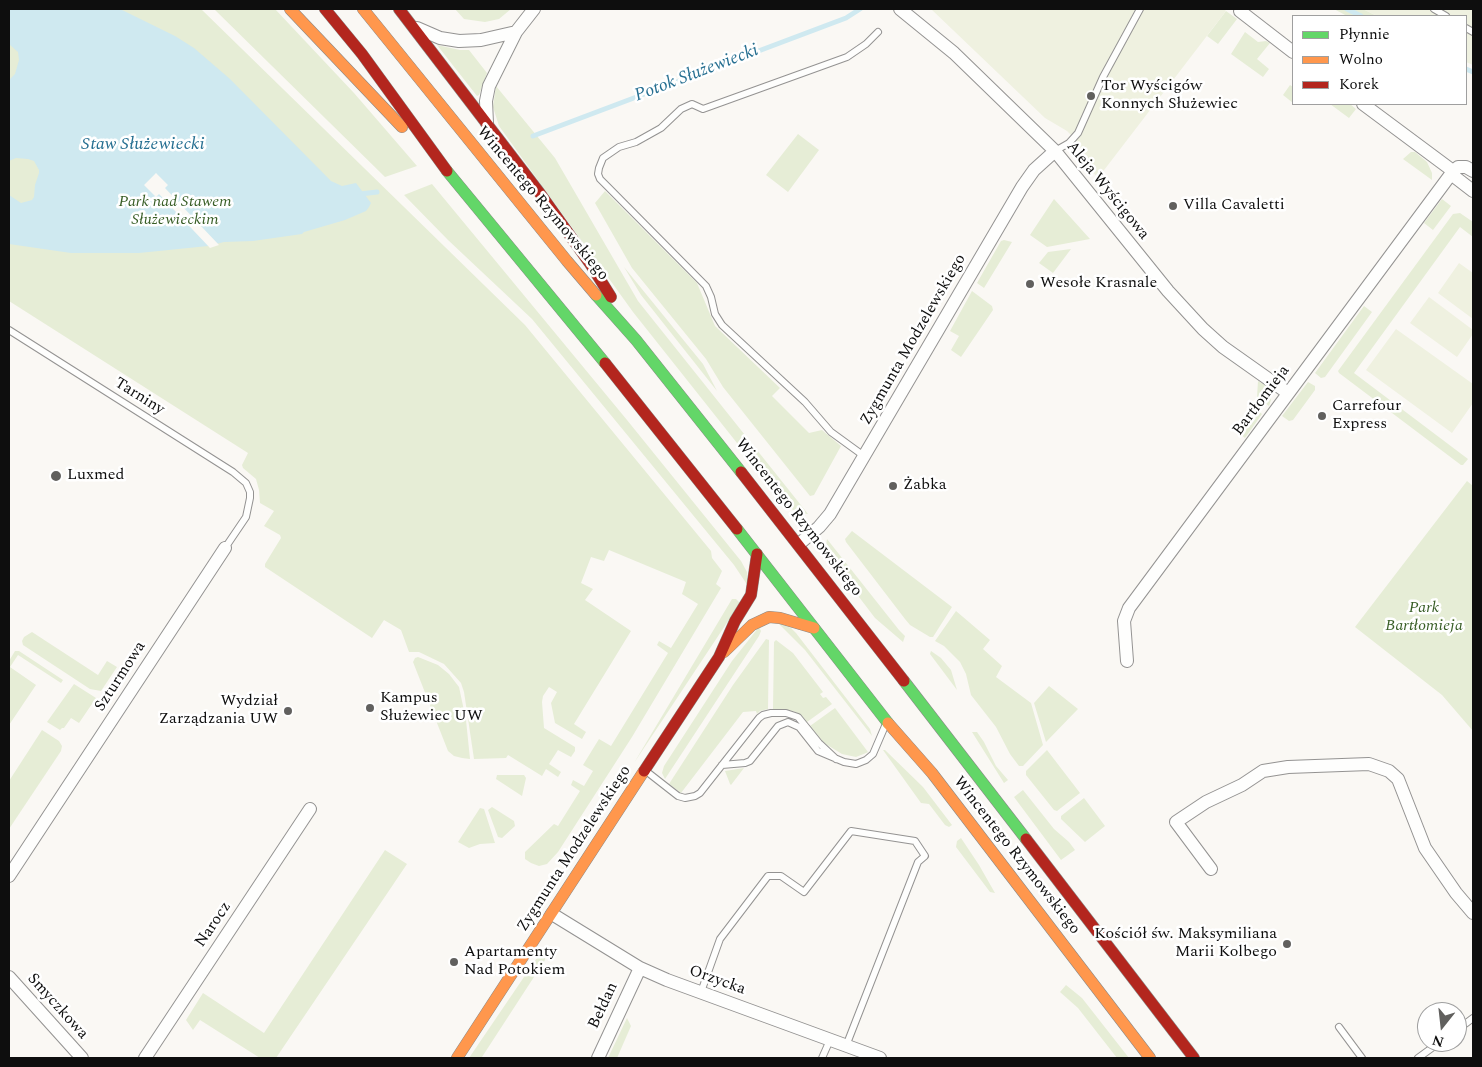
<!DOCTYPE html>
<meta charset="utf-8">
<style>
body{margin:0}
#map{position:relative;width:1482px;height:1067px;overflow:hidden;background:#faf8f4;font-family:Spectral,serif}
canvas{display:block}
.frame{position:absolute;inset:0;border:10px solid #0e0e0e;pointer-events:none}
.legend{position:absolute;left:1292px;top:15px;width:175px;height:90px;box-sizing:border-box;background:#fff;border:1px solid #9f9f9f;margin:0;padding:6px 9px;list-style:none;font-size:15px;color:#0e0e0e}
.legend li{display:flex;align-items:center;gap:10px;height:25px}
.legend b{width:25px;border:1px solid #9f9f9f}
.north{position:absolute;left:1417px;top:1002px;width:50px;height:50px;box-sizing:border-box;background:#fff;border:1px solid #9f9f9f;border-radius:50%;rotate:196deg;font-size:14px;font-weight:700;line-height:20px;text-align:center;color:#0e0e0e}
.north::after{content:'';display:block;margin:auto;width:18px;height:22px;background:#61605e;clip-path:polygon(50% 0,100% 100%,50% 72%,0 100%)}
</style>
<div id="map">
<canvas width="1482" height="1067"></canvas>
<div class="frame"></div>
<ul class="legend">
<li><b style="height:6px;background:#63d668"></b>Płynnie</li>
<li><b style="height:6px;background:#ff974d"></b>Wolno</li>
<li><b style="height:6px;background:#b3261e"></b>Korek</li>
</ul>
<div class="north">N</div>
</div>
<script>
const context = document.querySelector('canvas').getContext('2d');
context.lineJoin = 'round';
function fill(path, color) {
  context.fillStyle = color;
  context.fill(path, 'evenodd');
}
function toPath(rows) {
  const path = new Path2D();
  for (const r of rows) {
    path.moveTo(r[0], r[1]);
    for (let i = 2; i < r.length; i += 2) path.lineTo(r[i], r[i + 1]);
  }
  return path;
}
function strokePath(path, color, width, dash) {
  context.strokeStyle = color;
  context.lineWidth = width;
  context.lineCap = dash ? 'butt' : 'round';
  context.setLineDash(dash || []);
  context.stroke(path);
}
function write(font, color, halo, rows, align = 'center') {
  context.font = font + ' Spectral,serif';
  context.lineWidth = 5;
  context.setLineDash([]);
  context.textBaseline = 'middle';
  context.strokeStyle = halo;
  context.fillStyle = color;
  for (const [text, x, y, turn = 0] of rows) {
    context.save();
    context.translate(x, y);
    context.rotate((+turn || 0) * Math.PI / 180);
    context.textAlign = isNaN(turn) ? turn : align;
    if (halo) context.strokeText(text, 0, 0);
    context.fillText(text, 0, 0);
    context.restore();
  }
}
fill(toPath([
 [9,9,201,9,525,325,711,551,712,558,722,571,716,584,721,588,632,737,558,852,547,864,539,866,531,863,525,859,525,852,554,824,558,826,580,791,571,785,573,780,584,786,593,771,583,765,599,739,611,746,668,653,657,645,659,641,671,648,698,604,682,594,686,582,609,550,604,561,591,557,581,583,593,589,585,600,631,631,574,724,586,732,582,739,555,723,551,703,557,692,549,687,543,696,542,702,544,728,575,747,575,751,571,757,558,750,549,764,561,772,558,777,546,769,542,776,508,755,506,758,474,759,464,692,461,683,444,664,419,652,409,652,401,630,384,620,372,638,265,567,265,564,281,538,280,535,264,526,274,511,260,503,259,490,256,479,243,468,242,465,248,453,9,301],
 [214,9,275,9,354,93,417,166,385,177],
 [455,9,511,9,499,19,485,22,464,19],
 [1334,9,1363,9,1377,16,1347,16],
 [1226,11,1237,19,1218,44,1207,36],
 [1245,32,1258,42,1266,41,1270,43,1257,59,1269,69,1263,77,1231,54],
 [437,45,460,50,469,50,487,73,479,95,477,96],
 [1290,85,1293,87,1293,103,1283,95],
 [496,86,555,158,638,301,808,514,798,513,787,506,633,312,499,126,493,107],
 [1330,104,1350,104,1356,109,1349,118],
 [798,134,819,150,788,192,766,175],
 [1411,152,1415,152,1427,162,1432,173,1432,180,1403,159],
 [432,184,627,420,741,561,747,572,748,586,734,565,532,319,448,240,404,195],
 [605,191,697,283,715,326,780,388,772,396,809,433,822,430,841,446,814,495,810,496,723,387,706,359,632,268,595,203],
 [1054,199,1090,239,1047,247,1030,235],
 [1442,199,1451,206,1433,230,1424,223],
 [1460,213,1473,222,1473,237,1460,227,1354,373,1468,459,1463,465,1461,465,1339,373,1338,371,1453,214],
 [1004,240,1012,242,984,288,977,283,1001,241],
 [1071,249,1053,273,1039,263,1048,252],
 [624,267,703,364,717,391,641,295],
 [972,291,992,306,993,310,961,357,951,350,959,336,950,331],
 [1364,306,1372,312,1325,377,1321,378,1315,373],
 [1258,381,1267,386,1270,391,1271,400,1269,406,1257,397],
 [1308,382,1315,386,1315,390,1293,420,1289,421,1282,416],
 [1256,409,1262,414,1245,438,1235,430,1248,411],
 [1467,481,1473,486,1473,731,1442,695,1355,627],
 [852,531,952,607,933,637,930,637,910,625,905,619,846,542,845,539],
 [827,539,899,630,905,636,903,642,875,618,830,559,826,546],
 [732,599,736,599,740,603,634,763],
 [956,611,990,640,983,649,1002,666,996,677,1031,703,1043,745,1023,766,1019,766,1010,754,996,727,971,695,966,674,960,662,944,646,935,641],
 [778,623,791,628,796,633,870,729,872,736,805,650],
 [759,627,761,631,759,636,665,779,662,773,664,766,732,661],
 [32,632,98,675,107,661,117,667,101,691,90,689,23,645,22,641,24,637],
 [766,639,769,640,768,709,760,711,757,714,756,711,743,712,681,793,669,784,733,685],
 [776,640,793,653,823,692,820,694,823,698,826,697,832,704,807,722,801,715,793,711,773,709,774,642],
 [15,651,19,651,63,680,61,683,18,655,10,667,36,685,9,725,9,661],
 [931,651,941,658,951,670,957,690,930,654],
 [418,657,438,665,449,674,459,687,466,720,470,759,462,758,454,756,448,751,413,662,415,658],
 [74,684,96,698,79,723,71,718,64,728,62,728,60,730,47,722],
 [1049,686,1078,709,1046,742,1034,703],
 [835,708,868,752,866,753,856,757,842,754,824,743,810,726],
 [42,730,59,741,62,746,61,751,9,829,9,781],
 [972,732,977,732,984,742,996,766,1008,780,1004,783],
 [883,750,885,750,923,787,952,825,949,827,945,825,929,804,921,803],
 [1047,750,1080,793,1057,811,1054,810,1026,775,1026,771],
 [744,768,731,785,730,784,725,771],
 [497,775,524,775,526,778,522,796,496,779],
 [1023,790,1054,829,1069,842,1075,850,1061,860,1014,797],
 [1084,798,1105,826,1085,842,1061,819,1061,816],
 [492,807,514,821,515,826,502,838,498,837,488,810],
 [480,808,484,809,495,843,480,844,469,848,458,842],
 [961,838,979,865,995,893,990,892,956,847,957,841],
 [385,850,407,864,276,1058,260,1058,200,1020,193,1030,186,1020,203,993,264,1033],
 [541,952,545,957,545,960,482,1057,469,1058],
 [1066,985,1082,998,1129,1058,1117,1058,1078,1008,1060,992],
 [627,1018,631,1026,617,1058,608,1058]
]), '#e6edd6');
fill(toPath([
 [931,9,1224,9,1226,11,1098,178,1088,167,1079,144,1074,138,1067,131,1045,118],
 [1363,9,1473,9,1473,65,1466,62,1466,16,1377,16],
 [1459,263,1473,273,1473,319,1438,293],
 [1429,297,1473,330,1473,334,1457,357,1410,323],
 [1396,329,1473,384,1473,403,1452,433,1366,370]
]), '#eff1e0');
fill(toPath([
 [9,9,120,9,175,36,194,48,230,79,331,181,342,186,356,183,371,203,369,207,366,211,345,220,304,232,302,234,253,241,224,242,208,246,139,253,71,253,9,244,9,195,21,203,32,200,34,197,35,185,39,173,39,170,34,161,28,159,16,158,9,161,9,80,15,74,19,60,18,52,9,44]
]), '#cfe9f0');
fill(toPath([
 [156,173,168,185,165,188,219,245,210,248,159,194,156,197,144,185]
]), '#faf8f4');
strokePath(toPath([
 [1347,9,1361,16],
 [1466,69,1473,72],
 [533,136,846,18,860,9],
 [360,194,377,192]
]), '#cfe9f0', 5);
const lane = toPath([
 [1434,9,1446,16],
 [1466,28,1473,32],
 [1055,151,1069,143,1078,133,1103,77,1140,9],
 [9,330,233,472,246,483,250,492,250,498,246,517,225,548],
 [864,456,831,432,805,402,722,325,715,314,711,297,706,286,607,186,600,179,598,174,599,168,603,158,619,147,636,142,661,128,681,109,692,104,703,109,847,57,866,44,878,32],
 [722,765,745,763,750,761,778,726,788,722,799,727,818,751,844,762,856,764,866,760,873,754,885,726],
 [646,771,678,796,685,798,695,796,700,793,759,718,763,715,771,713,786,713,798,717,819,743,836,759],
 [701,992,720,939,768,876,781,876,804,892,851,831,915,841,925,856,918,862,846,1046],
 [1339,1027,1362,1058],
 [1457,1030,1473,1018],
 [822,1058,830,1040],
 [1418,1058,1440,1042]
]);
const street = toPath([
 [900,9,954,53,1055,151,1168,291,1203,329,1223,347,1288,393],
 [1240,11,1293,52],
 [417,28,440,38,459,41,481,40,516,32],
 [1363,104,1453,171],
 [487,123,486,101,489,86,516,32,534,9],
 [1451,174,1473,191],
 [799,544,819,527,830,514,1022,187,1034,170,1055,151],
 [1127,661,1124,621,1129,608,1451,174,1458,167,1466,167,1473,171],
 [1211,869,1176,822,1206,802,1242,785,1263,771,1288,767,1369,764,1389,771,1398,779,1425,848,1456,893,1473,913],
 [9,876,225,548],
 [552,914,640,968,667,980,880,1058],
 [9,977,82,1058],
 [145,1058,310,809],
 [598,1058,640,968]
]);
const fast = toPath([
 [447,171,605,363],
 [596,295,636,340,741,472],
 [737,529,888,723],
 [904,681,1026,839]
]);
const slow = toPath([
 [290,9,402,127],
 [363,9,567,261,596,295],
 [724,652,752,625,769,617,780,618,814,628],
 [888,723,932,773,1150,1058],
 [457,1058,644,771]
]);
const jam = toPath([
 [325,9,362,54,447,171],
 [399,9,539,192,591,265,611,297],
 [605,363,737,529],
 [741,472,904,681],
 [644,771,719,657,735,621,751,595,757,554],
 [1026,839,1194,1058]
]);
strokePath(lane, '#949392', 8);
strokePath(street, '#949392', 14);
strokePath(fast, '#8b8a88', 12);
strokePath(slow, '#8b8a88', 12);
strokePath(jam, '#8b8a88', 12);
strokePath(lane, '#fefefd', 6);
strokePath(street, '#fefefd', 12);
strokePath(fast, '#63d668', 11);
strokePath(slow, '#ff974d', 11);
strokePath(jam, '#b3261e', 11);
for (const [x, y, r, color] of [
 [1091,96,5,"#61605e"],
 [1173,206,5,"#61605e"],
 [1030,284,5,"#61605e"],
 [1322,416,5,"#61605e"],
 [56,476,6,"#61605e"],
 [893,486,5,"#61605e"],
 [370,708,5,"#61605e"],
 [288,711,5,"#61605e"],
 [1287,944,5,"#61605e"],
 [454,962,5,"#61605e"]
]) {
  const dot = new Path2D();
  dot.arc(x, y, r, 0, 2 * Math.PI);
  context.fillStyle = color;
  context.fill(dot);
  strokePath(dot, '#fff', 2);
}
write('16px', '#0e0e0e', '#fff', [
 ["Tor Wyścigów",1101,87],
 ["Konnych Służewiec",1101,105],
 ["Villa Cavaletti",1183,206],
 ["Wesołe Krasnale",1040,284],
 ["Carrefour",1332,407],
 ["Express",1332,425],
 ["Luxmed",67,476],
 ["Żabka",903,486],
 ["Kampus",380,699],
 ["Służewiec UW",380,717],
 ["Wydział",278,702,"right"],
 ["Zarządzania UW",278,720,"right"],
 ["Kościół św. Maksymiliana",1277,935,"right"],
 ["Marii Kolbego",1277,953,"right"],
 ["Apartamenty",464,953],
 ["Nad Potokiem",464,971]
], 'left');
write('16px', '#0e0e0e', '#fff', [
 ["Aleja Wyścigowa",1107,191,51],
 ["Wincentego Rzymowskiego",542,204,50],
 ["Zygmunta Modzelewskiego",914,340,-60],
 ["Tarniny",139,397,32],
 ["Bartłomieja",1262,401,-53],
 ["Wincentego Rzymowskiego",798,518,52],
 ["Szturmowa",121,677,-57],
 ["Zygmunta Modzelewskiego",575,849,-57],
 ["Wincentego Rzymowskiego",1016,856,52],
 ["Narocz",214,925,-56],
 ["Orzycka",717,981,20],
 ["Bełdan",604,1006,-65],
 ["Smyczkowa",57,1007,48]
]);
write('italic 16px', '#385e26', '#fff', [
 ["Park nad Stawem",175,203],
 ["Służewieckim",175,221],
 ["Park",1424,609],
 ["Bartłomieja",1424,627]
]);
write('italic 18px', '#266f91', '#fff', [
 ["Potok Służewiecki",697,74,-21],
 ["Staw Służewiecki",143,145]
]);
</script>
